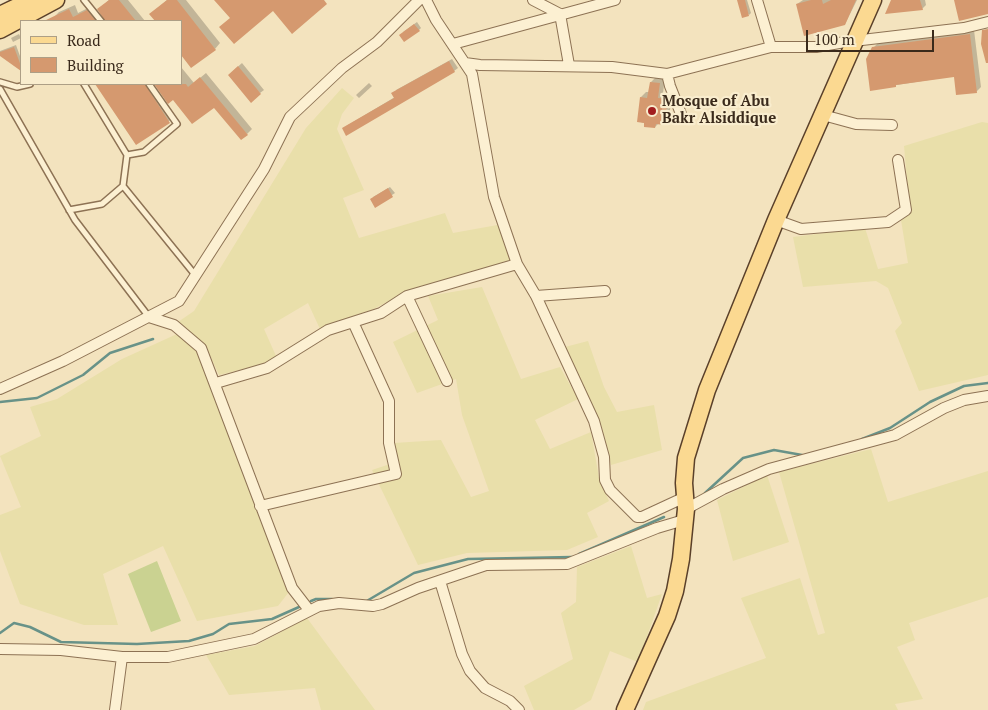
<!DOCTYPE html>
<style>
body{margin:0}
#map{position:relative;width:988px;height:710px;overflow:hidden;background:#f3e3be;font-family:"PT Serif",serif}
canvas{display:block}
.legend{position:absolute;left:20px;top:20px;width:162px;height:65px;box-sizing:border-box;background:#f9edce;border:1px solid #ad9f86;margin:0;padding:6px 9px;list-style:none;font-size:15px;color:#3a2a1b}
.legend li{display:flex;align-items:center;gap:10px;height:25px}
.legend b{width:25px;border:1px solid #ad9f86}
.scale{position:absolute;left:806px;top:30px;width:128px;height:22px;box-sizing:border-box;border:2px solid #3a2a1b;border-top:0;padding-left:6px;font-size:15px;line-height:18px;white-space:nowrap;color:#3a2a1b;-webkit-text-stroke:4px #f9edce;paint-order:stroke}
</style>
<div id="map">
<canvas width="988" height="710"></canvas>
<ul class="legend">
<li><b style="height:6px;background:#fbd991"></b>Road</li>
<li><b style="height:14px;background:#d5996f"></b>Building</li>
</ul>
<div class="scale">100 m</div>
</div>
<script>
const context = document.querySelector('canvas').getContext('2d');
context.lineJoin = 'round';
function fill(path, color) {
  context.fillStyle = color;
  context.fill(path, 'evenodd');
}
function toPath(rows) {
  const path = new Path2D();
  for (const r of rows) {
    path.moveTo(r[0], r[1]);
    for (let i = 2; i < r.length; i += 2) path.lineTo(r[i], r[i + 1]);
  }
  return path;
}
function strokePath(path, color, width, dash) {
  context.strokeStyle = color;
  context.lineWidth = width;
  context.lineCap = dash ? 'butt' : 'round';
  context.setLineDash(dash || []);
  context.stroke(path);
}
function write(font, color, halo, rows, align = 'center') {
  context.font = font + ' "PT Serif",serif';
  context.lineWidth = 4.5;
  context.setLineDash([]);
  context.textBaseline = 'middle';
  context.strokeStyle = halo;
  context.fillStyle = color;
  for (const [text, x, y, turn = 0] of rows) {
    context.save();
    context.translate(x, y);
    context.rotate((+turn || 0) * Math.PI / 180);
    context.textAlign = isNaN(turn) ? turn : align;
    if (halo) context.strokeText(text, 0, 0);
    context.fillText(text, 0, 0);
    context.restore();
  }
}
fill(toPath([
 [342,88,354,98,342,114,337,129,364,190,343,198,359,238,445,213,453,233,503,224,517,262,406,292,366,313,320,329,308,303,264,329,276,356,268,363,219,375,205,345,178,322,194,311,306,128],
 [982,122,988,123,988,375,919,391,895,331,902,323,888,288,876,281,803,287,793,237,865,228,878,269,908,263,901,220,910,213,904,146],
 [482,287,521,379,560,367,578,399,535,420,550,449,591,432,599,478,609,501,587,513,598,537,567,550,467,553,418,565,372,470,396,462,394,443,441,440,471,497,489,491,462,415,456,379,417,393,393,342,438,320,428,296],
 [177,334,195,348,219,403,292,588,278,606,197,621,163,546,103,574,118,625,84,625,20,604,0,551,0,515,21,507,0,456,41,436,30,407,57,399,122,359],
 [588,341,604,387,617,412,654,405,662,450,611,465,602,428,565,347],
 [871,449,888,502,988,471,988,597,909,623,915,640,897,647,923,699,895,704,898,710,643,710,646,702,766,658,741,598,800,578,818,635,825,633,779,472],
 [767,475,789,542,733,561,717,500],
 [631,546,647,598,662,594,638,662,610,651,591,700,574,710,534,710,524,686,573,659,561,613,576,602,577,567],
 [307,618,375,710,321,710,315,688,229,695,206,655,255,646]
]), '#e9dfaa');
fill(toPath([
 [157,561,181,621,151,632,128,574]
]), '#cad291');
fill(toPath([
 [109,0,128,0,145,21,108,21,99,9],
 [167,0,186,0,220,43,215,49,181,21,156,21,151,14],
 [738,0,747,0,751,13,749,15],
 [803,0,857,0,845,24,797,4],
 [893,0,925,0,926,5,922,9],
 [75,5,78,13,92,6,102,21,56,21,54,17,59,12],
 [417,22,421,28,419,30,403,32],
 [974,30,981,87,976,92,955,76,871,89,873,48,878,43],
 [19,34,21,38,13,42,11,38],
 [16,45,21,59,21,70,0,54,0,51],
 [452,59,458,68,454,71,343,128,395,97,396,90],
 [242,63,264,90,260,93,233,71],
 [181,67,194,83,206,73,252,129,247,134,214,106,173,98,169,102,156,84,181,84],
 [656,77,665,78,663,93,672,94,669,118,664,124,659,123,655,127,638,121,641,97,646,92,649,92,651,82],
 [369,83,372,86,359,98,356,95],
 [97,84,152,84,175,117,136,144],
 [390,187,395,193,375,206,373,197]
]), '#0003');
strokePath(toPath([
 [0,402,37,398,83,375,110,353,153,339],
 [862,439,890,428,930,402,964,386,988,383],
 [705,493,743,458,774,450,802,455],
 [579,554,664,517],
 [311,601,316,599,332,599],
 [365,602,414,573,468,559,572,557],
 [0,633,14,623,30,627,61,642,137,644,189,641,213,634,229,624,272,619,299,607]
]), '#689288', 2.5);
fill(toPath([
 [109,0,119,0,136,21,105,21,97,9],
 [167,0,177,0,216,50,191,68,181,55,181,21,155,21,149,14],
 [214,0,324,0,327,4,292,34,273,11,234,44,219,27,230,18],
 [737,0,745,0,749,16,742,18],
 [811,0,822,0,823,4,831,0,856,0,845,25,804,36,796,4],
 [891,0,920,0,923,10,885,14],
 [954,0,988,0,988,14,959,21],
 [69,9,73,17,87,10,96,21,44,21],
 [414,24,420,31,404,42,399,35],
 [988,29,988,63,986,63,981,44,982,30],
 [970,34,977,93,956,95,954,77,896,85,896,87,870,91,866,59,872,47],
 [14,47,21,66,21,71,0,56,0,52],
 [449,61,455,72,346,136,342,128,394,98,391,93],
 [238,66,261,94,251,103,228,75],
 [200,77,248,135,241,140,214,108,192,124,173,100,168,104,154,84,186,84,188,87],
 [650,82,660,83,658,98,668,99,664,125,656,124,655,128,644,127,644,123,637,122,640,97,647,98],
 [95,84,145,84,170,123,136,145],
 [388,188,393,197,375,208,370,199]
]), '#d5996f');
const lane = toPath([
 [84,0,101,21],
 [0,82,17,87,30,84],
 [84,84,127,155,123,186,196,276],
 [0,89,75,220,149,317],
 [127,155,144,152,177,124,149,84],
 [69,210,102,204,123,186]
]);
const street = toPath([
 [426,0,436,20,472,74,494,197,517,264,536,296,594,421,604,457,605,480,610,490,637,517,642,517,683,498],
 [533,0,560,14,569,65],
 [757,0,771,47],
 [453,44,615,0],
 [465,63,480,65,612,67,667,74,771,47,816,47,845,42,964,28,988,22],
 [667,74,670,86,683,119],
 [823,115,856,124,892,125],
 [776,220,801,229,888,222,906,210,898,160],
 [407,296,447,381],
 [536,296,605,291],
 [149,317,174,325,201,348,292,588,309,610],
 [216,383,267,368,328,330,381,313,407,296,517,264],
 [0,389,63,361,179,301,264,169,290,117,342,68,377,42,419,0],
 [260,506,396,474,389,443,389,401,353,322],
 [686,509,723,489,769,469,895,435,944,408,964,400,988,396],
 [440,581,462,654,470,671,485,688,510,701,519,710],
 [0,649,61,650,122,657,168,657,254,639,319,606,339,603,373,606,382,604,418,588,486,565,567,564,657,528,684,520],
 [115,710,122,657]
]);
const primary = toPath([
 [0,15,31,0],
 [0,30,56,0],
 [625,710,667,616,675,591,681,559,686,509,684,483,686,458,707,390,776,220,873,0]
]);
strokePath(lane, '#8d7254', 8);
strokePath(street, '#8d7254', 12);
strokePath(primary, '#5a402a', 19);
strokePath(lane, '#fcf0d2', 5);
strokePath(street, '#fcf0d2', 10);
strokePath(primary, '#fbd991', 16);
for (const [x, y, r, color] of [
 [652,111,5,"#a21e1f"]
]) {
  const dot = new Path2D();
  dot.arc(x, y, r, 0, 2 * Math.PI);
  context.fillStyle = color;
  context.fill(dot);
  strokePath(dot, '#f9edce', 2);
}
write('bold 15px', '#3a2a1b', '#f9edce', [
 ["Mosque of Abu",662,102],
 ["Bakr Alsiddique",662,119]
], 'left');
</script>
